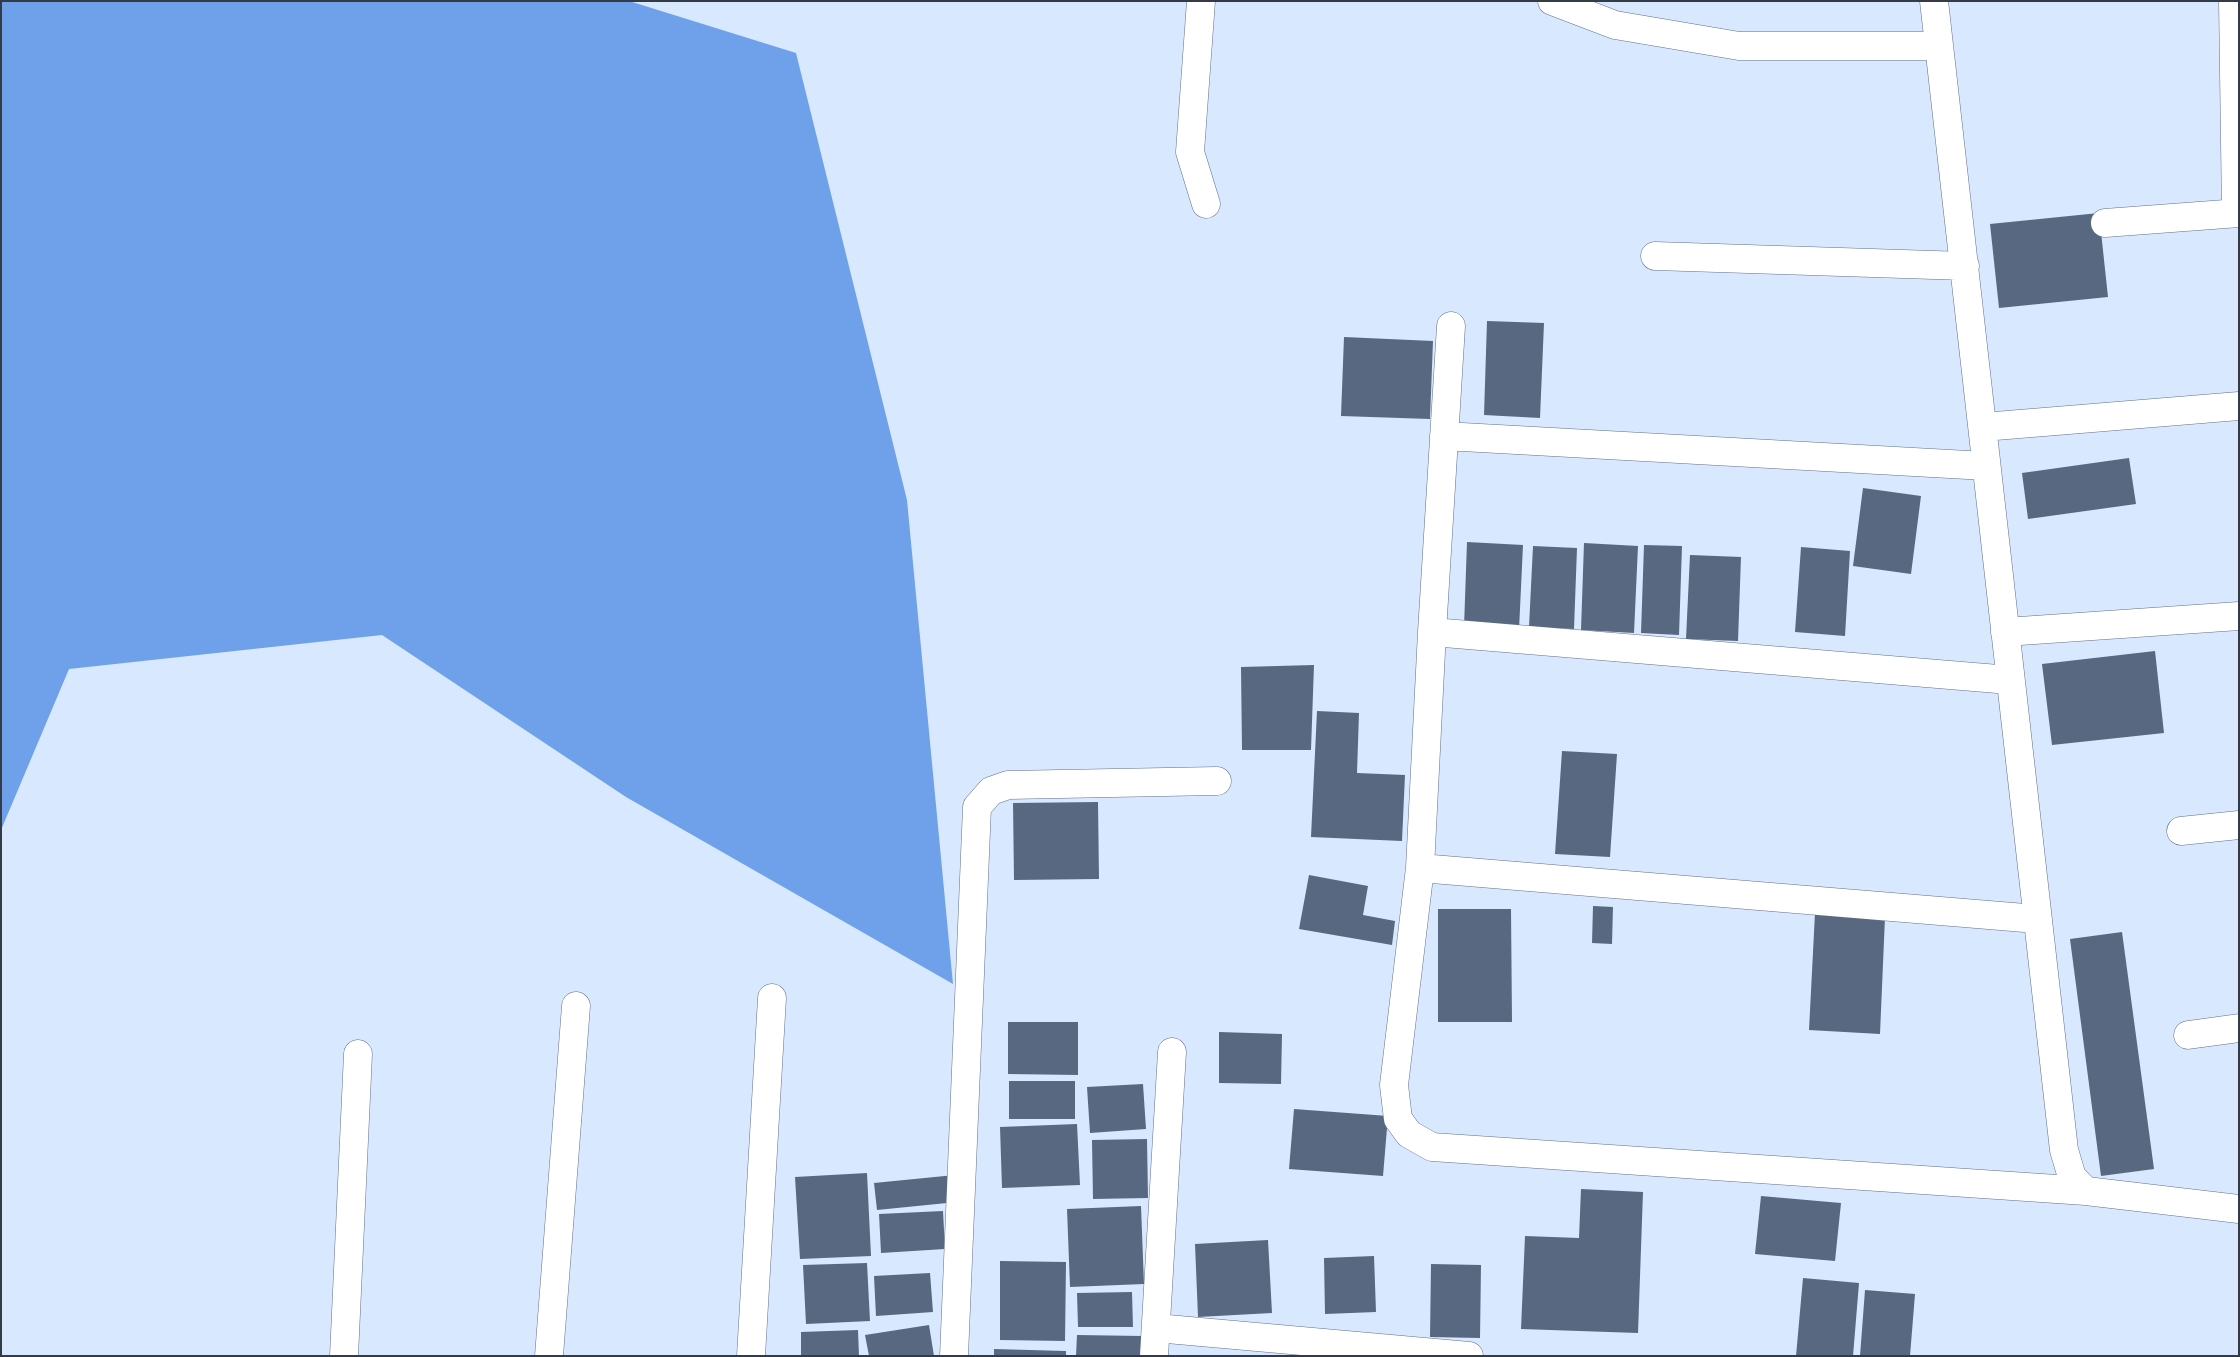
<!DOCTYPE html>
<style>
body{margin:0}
#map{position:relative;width:2240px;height:1357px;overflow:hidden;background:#d8e8fe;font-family:"PT Serif",serif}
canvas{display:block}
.frame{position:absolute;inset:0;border:2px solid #333b46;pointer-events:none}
</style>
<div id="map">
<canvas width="2240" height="1357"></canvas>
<div class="frame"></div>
</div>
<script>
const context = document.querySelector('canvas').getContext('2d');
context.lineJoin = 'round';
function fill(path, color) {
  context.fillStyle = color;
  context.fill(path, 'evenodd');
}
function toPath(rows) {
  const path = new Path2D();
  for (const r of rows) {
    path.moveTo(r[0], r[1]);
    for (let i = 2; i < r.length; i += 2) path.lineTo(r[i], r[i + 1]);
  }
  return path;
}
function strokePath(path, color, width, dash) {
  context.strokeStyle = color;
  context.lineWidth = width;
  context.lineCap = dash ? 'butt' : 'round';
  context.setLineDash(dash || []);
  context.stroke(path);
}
fill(toPath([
 [1,1,629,1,796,53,907,500,953,984,626,797,382,635,69,669,1,830]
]), '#6fa1ea');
fill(toPath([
 [2099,213,2108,297,1999,308,1990,224],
 [1487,321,1544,323,1540,418,1484,415],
 [1344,337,1433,341,1430,419,1341,416],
 [2129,458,2136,504,2028,519,2022,473],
 [1863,488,1921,496,1911,574,1853,566],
 [1467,542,1523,545,1519,630,1464,627],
 [1584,543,1638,546,1634,633,1581,630],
 [1644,545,1682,546,1679,635,1641,633],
 [1533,546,1577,548,1574,629,1529,627],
 [1801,547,1850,551,1845,636,1795,632],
 [1690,555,1741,557,1738,641,1686,639],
 [2155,651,2164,733,2052,745,2042,664],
 [1314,665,1311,750,1242,750,1241,667],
 [1317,711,1359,713,1357,773,1405,775,1402,841,1311,837],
 [1562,751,1617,754,1610,857,1555,854],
 [1098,802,1099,879,1014,880,1013,803],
 [1309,875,1368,886,1363,915,1395,921,1392,945,1299,929],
 [1593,906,1613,907,1612,944,1592,943],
 [1438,909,1511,909,1512,1022,1438,1022],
 [1815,913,1885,917,1880,1034,1809,1030],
 [2122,932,2154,1169,2101,1176,2070,939],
 [1008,1022,1078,1022,1078,1075,1008,1074],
 [1219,1032,1282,1034,1281,1084,1219,1083],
 [1009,1081,1075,1081,1075,1119,1009,1119],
 [1143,1084,1146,1129,1090,1133,1087,1087],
 [1294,1109,1388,1116,1383,1176,1289,1169],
 [1077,1124,1080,1185,1002,1188,1000,1127],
 [1147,1139,1148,1198,1093,1199,1092,1140],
 [867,1173,871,1256,800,1259,795,1177],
 [955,1175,957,1202,877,1210,874,1183],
 [1581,1189,1643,1192,1638,1333,1521,1329,1525,1236,1579,1238],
 [1761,1196,1841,1203,1835,1261,1755,1254],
 [1141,1206,1144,1284,1070,1287,1067,1209],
 [943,1211,945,1249,881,1253,879,1214],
 [1268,1240,1272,1313,1198,1317,1195,1244],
 [1374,1256,1376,1312,1325,1314,1324,1258],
 [1000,1261,1066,1262,1065,1341,1000,1340],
 [867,1263,870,1321,806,1324,803,1265],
 [1431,1264,1481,1265,1480,1338,1430,1337],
 [930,1273,933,1312,876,1316,874,1276],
 [1803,1278,1859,1283,1853,1356,1796,1356],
 [1865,1290,1915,1294,1910,1356,1860,1356],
 [1132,1292,1133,1327,1078,1327,1077,1293],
 [929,1325,934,1356,869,1356,865,1335],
 [858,1330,859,1356,801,1356,801,1332],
 [1077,1335,1142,1336,1141,1356,1076,1356],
 [994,1349,1066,1351,1066,1356,994,1356]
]), '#576880');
const minor = toPath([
 [1201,1,1190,152,1206,204],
 [1552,1,1615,25,1739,46,1939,46],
 [1934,1,2064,1150,2072,1177,2086,1191,2239,1209],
 [2233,1,2236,213],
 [2105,223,2239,213],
 [1655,256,1965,266],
 [1451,326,1432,632,1420,868,1394,1085,1398,1119,1409,1134,1432,1147,2086,1191],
 [1983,427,2239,406],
 [1444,436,1986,466],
 [1432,632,2010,680],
 [2005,632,2239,616],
 [2181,831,2239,825],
 [1420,868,2037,919],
 [2188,1035,2239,1028],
 [1156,1328,1469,1356],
 [344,1356,358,1054],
 [549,1356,576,1006],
 [751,1356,772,998],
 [954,1356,977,807,991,791,1008,785,1217,781],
 [1154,1356,1172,1052]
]);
strokePath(minor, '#607089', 29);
strokePath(minor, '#fff', 28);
</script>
